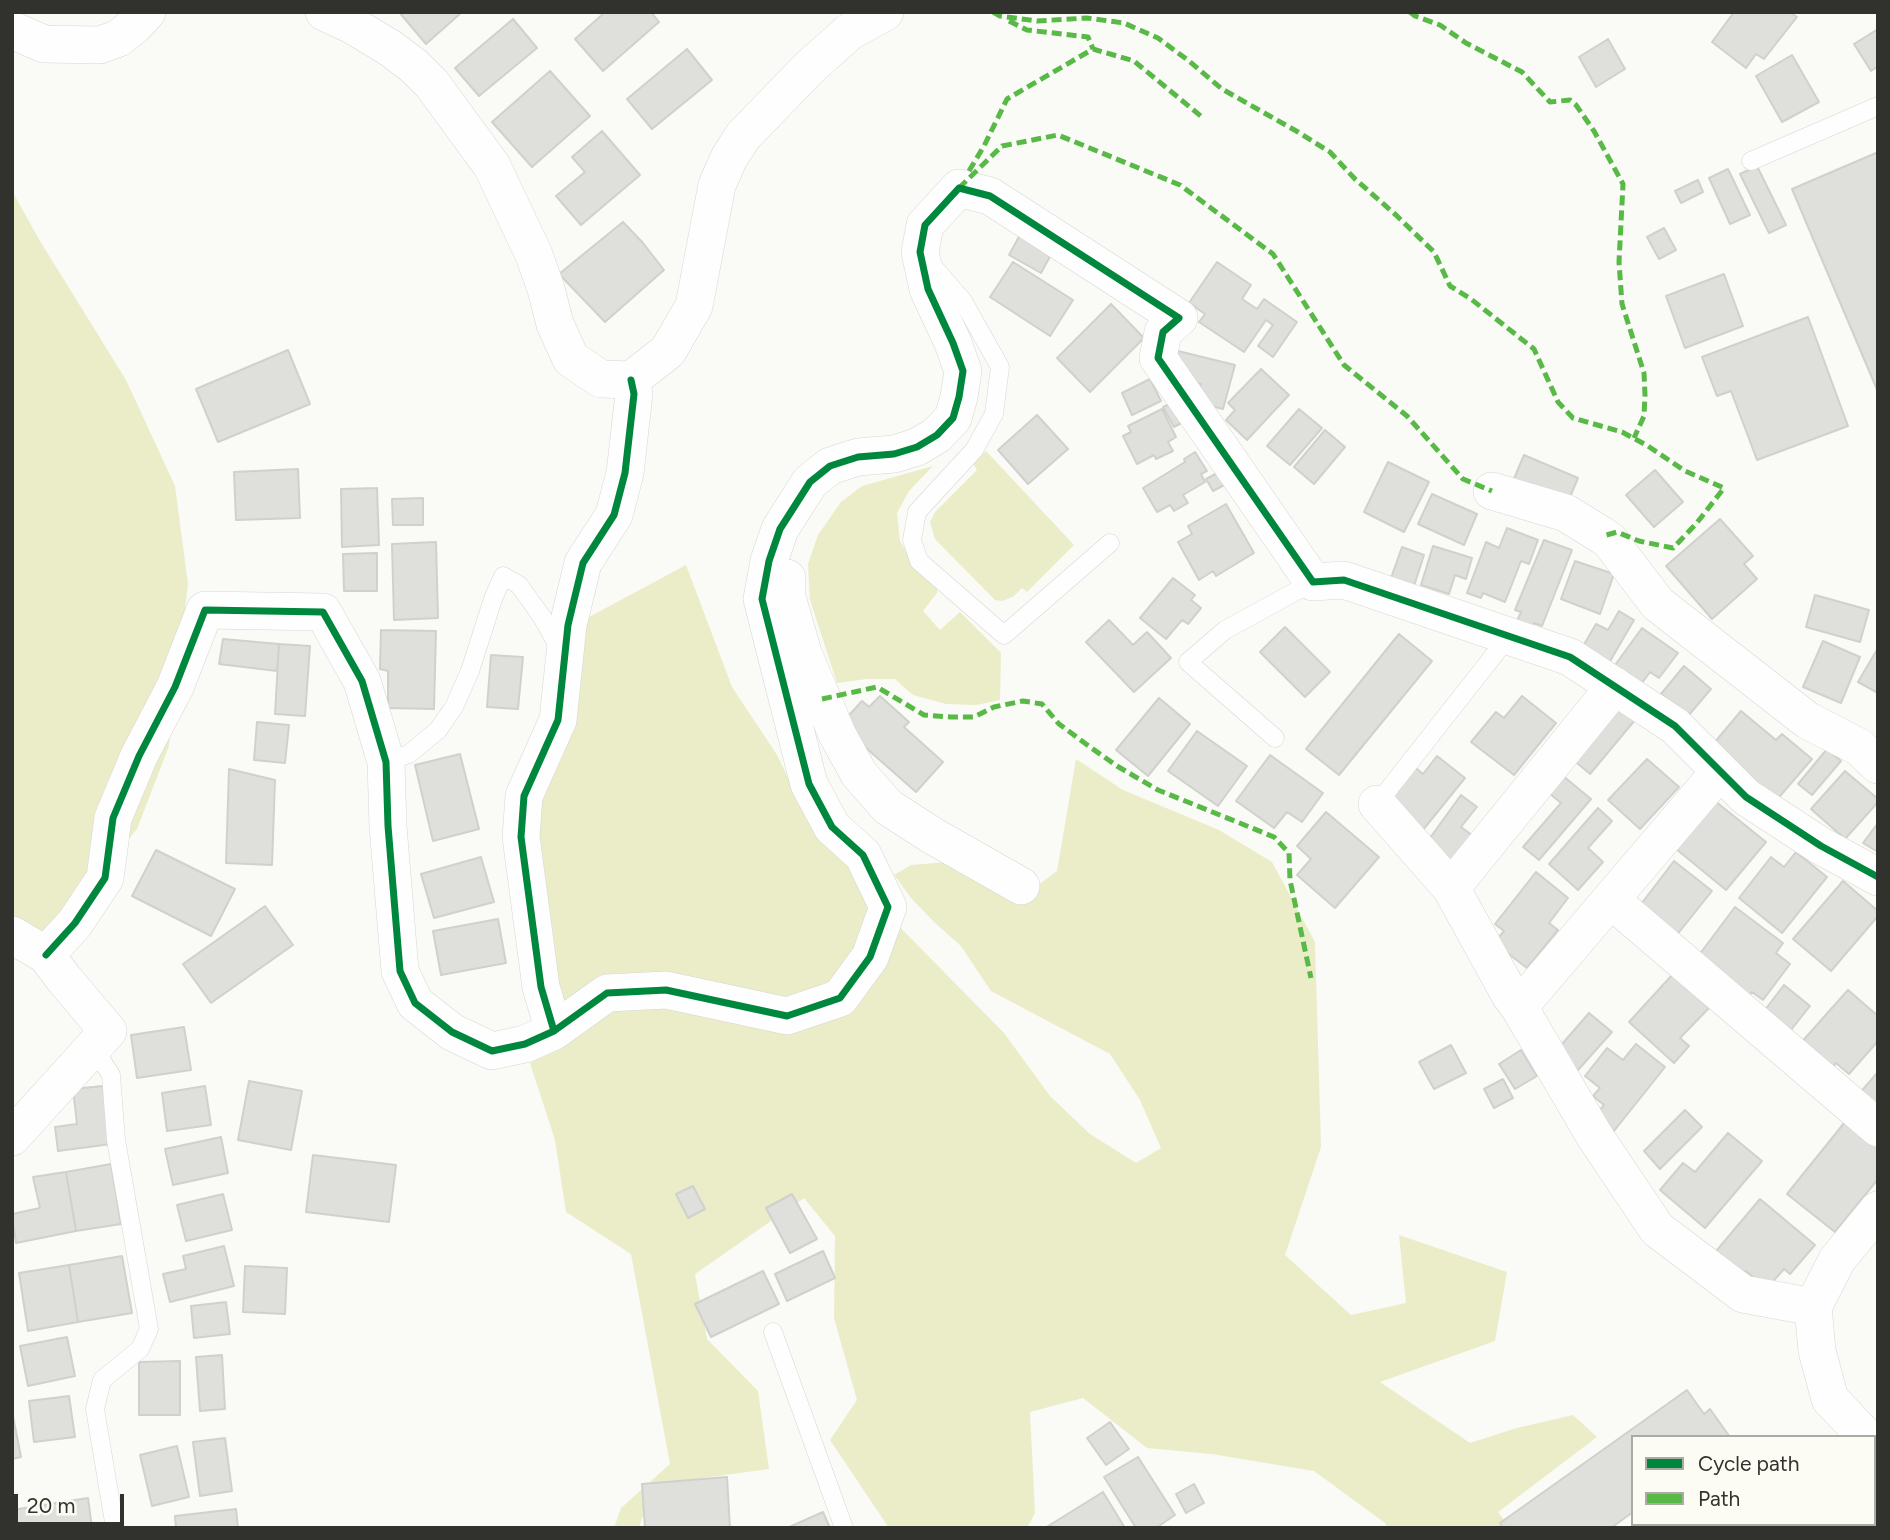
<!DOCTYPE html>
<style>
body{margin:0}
#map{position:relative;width:1890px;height:1540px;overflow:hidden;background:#fafaf6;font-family:Figtree,sans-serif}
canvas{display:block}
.frame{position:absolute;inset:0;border:14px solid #31312e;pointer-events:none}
.legend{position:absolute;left:1631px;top:1435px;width:245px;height:91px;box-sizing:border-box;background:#fcfcf4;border:2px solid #ababa5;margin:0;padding:9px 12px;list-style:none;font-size:21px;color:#31312e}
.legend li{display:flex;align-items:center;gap:14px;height:35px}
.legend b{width:35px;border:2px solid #ababa5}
.scale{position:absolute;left:14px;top:1494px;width:110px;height:32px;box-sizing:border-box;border:4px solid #31312e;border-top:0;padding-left:9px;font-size:21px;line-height:24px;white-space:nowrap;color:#31312e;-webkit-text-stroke:5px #fcfcf4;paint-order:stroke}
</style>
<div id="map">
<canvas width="1890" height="1540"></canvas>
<div class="frame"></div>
<ul class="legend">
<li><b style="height:9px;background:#00873e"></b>Cycle path</li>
<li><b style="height:9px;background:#58b947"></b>Path</li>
</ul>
<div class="scale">20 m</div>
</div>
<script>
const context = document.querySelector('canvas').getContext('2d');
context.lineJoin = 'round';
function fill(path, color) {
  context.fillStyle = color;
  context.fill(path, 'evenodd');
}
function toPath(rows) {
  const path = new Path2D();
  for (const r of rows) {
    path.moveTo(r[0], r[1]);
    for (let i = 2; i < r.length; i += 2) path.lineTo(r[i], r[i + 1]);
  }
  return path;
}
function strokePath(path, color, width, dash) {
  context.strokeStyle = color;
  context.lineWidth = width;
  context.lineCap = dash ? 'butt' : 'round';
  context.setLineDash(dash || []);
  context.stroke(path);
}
fill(toPath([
 [12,191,40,241,126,380,175,486,188,584,169,746,137,829,58,924,12,951],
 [986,451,1074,545,1027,592,1022,588,1013,597,1002,601,995,600,935,539,930,522,935,512,977,470,973,463],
 [933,466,909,491,897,513,900,541,914,565,937,589,937,593,923,611,940,630,960,612,1001,653,1000,700,976,705,946,704,913,695,895,679,867,679,837,683,810,600,808,564,818,535,841,502,862,486],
 [686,565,732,687,777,755,794,790,855,868,881,908,1004,1033,1050,1096,1090,1134,1136,1163,1161,1148,1140,1100,1110,1054,991,991,961,946,934,922,911,898,894,875,911,865,949,862,1014,903,1057,871,1076,759,1123,790,1219,830,1272,862,1315,942,1321,1147,1285,1255,1351,1315,1406,1303,1399,1235,1507,1272,1495,1341,1380,1382,1470,1443,1517,1428,1573,1415,1597,1437,1498,1512,1510,1528,1388,1528,1385,1523,1314,1471,1212,1454,1147,1448,1083,1398,1030,1412,1035,1513,1027,1528,889,1528,830,1440,857,1400,834,1318,835,1236,804,1198,695,1274,707,1339,758,1391,769,1469,688,1480,642,1518,639,1528,614,1528,621,1508,670,1464,631,1254,566,1212,555,1140,530,1063,562,1037,544,918,537,802,578,623]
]), '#ebedc8');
const building = toPath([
 [399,12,462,12,426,44,399,12],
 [605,12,651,12,659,22,603,71,575,39,605,12],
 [1734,12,1790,12,1797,17,1764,59,1756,54,1746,68,1712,42,1734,12],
 [513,19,537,48,479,96,455,68,513,19],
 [1878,29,1878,66,1871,71,1854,44,1878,29],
 [1608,39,1625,69,1596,87,1579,57,1608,39],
 [687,49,712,80,652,129,627,99,687,49],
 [1792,55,1819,102,1782,122,1756,76,1792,55],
 [550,71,590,116,532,167,492,122,550,71],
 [602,131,640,175,581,225,556,196,585,172,572,157,602,131],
 [1876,153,1878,157,1878,392,1792,189,1876,153],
 [1757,166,1786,225,1769,233,1740,174,1757,166],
 [1728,169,1750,215,1730,224,1709,178,1728,169],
 [1698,180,1703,192,1681,203,1675,191,1698,180],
 [623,222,643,243,664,270,605,322,559,274,623,222],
 [1664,228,1676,250,1659,259,1647,237,1664,228],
 [1021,233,1053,251,1041,273,1009,255,1021,233],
 [1013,262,1073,300,1050,336,990,297,1013,262],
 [1217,262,1251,285,1242,299,1257,309,1264,299,1297,322,1273,357,1258,346,1273,325,1266,320,1244,352,1199,322,1205,314,1189,303,1217,262],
 [1724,274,1743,326,1685,348,1666,296,1724,274],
 [1111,304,1144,338,1090,392,1057,358,1111,304],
 [1808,317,1848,426,1757,460,1731,391,1717,396,1702,357,1808,317],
 [288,350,310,404,218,442,196,389,288,350],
 [1178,351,1235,365,1223,409,1196,402,1201,384,1171,375,1178,351],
 [1261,369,1289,395,1247,440,1226,420,1235,410,1228,403,1261,369],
 [1150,379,1161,401,1132,415,1122,393,1150,379],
 [1177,401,1187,420,1174,427,1163,407,1177,401],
 [1162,409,1176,437,1168,442,1173,451,1156,459,1154,455,1137,464,1123,436,1131,432,1128,426,1162,409],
 [1299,409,1322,428,1290,465,1267,446,1299,409],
 [1037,415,1068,449,1028,484,998,450,1037,415],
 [1325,430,1345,447,1314,484,1294,467,1325,430],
 [1195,452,1207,471,1201,474,1205,482,1183,495,1188,503,1174,511,1170,505,1157,512,1143,488,1185,462,1184,459,1195,452],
 [1524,455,1578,478,1567,504,1513,481,1524,455],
 [1388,462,1429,482,1404,532,1364,512,1388,462],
 [298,469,300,518,236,520,234,472,298,469],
 [1223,470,1230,482,1213,491,1206,479,1223,470],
 [1655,470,1683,502,1654,527,1626,495,1655,470],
 [377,488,379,545,342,547,341,489,377,488],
 [1432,494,1477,514,1464,545,1418,524,1432,494],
 [423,498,423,525,393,525,392,499,423,498],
 [1226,504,1254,553,1216,576,1213,571,1199,580,1178,542,1192,534,1188,526,1226,504],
 [1720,519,1753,556,1744,564,1757,579,1712,619,1666,566,1720,519],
 [1507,528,1538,540,1529,564,1521,561,1505,602,1483,593,1481,598,1467,593,1486,542,1499,548,1507,528],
 [1544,540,1572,550,1542,626,1534,623,1530,632,1515,626,1521,612,1515,610,1544,540],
 [436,542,438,618,394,620,392,544,436,542],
 [1433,546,1472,558,1466,579,1455,575,1449,594,1421,585,1433,546],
 [1402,547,1424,555,1414,586,1391,578,1402,547],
 [377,553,377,591,344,591,343,554,377,553],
 [1575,561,1614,574,1600,614,1561,599,1575,561],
 [1173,578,1195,595,1191,600,1201,608,1188,624,1182,620,1166,639,1140,618,1173,578],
 [1815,595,1869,610,1860,642,1806,627,1815,595],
 [1619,611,1634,620,1609,663,1582,648,1596,624,1608,630,1619,611],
 [1109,620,1133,645,1147,632,1171,658,1134,692,1086,642,1109,620],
 [1285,627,1330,672,1305,697,1260,652,1285,627],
 [1642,628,1678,653,1659,678,1650,672,1636,691,1610,672,1642,628],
 [381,630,436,631,434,709,388,708,388,671,380,669,381,630],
 [1399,634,1432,661,1339,775,1306,749,1399,634],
 [223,639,279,644,277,671,219,664,223,639],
 [1823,641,1860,657,1841,703,1803,687,1823,641],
 [279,644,310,646,305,716,275,714,279,644],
 [1878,648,1878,693,1858,682,1878,648],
 [491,655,523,657,518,709,487,707,491,655],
 [1684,666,1711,689,1688,716,1661,694,1684,666],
 [880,696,909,722,904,727,943,762,916,792,840,725,862,701,869,707,880,696],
 [1522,696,1556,723,1514,775,1471,742,1496,712,1504,718,1522,696],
 [1159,698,1190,724,1148,776,1116,750,1159,698],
 [1615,703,1635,720,1590,774,1570,757,1615,703],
 [1741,711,1776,740,1782,734,1812,759,1774,803,1709,749,1741,711],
 [257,722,289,725,285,763,254,760,257,722],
 [1197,731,1247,766,1218,806,1168,771,1197,731],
 [1827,749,1841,761,1812,795,1798,784,1827,749],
 [460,754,479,829,433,841,415,765,460,754],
 [1270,755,1323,793,1302,822,1287,812,1274,828,1236,801,1270,755],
 [1437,756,1465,778,1418,836,1379,804,1412,765,1423,774,1437,756],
 [1647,759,1679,787,1640,829,1608,800,1647,759],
 [229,769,275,780,272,865,226,863,229,769],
 [1557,771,1591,799,1539,860,1523,847,1561,803,1543,788,1557,771],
 [1845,771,1878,799,1878,802,1845,839,1811,809,1845,771],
 [1461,795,1477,807,1461,827,1481,842,1457,875,1422,849,1461,795],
 [1710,797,1766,842,1726,890,1670,844,1710,797],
 [1598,808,1612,821,1588,848,1603,862,1578,890,1549,864,1598,808],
 [1326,812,1379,857,1335,908,1297,875,1311,859,1297,846,1326,812],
 [1878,823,1878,852,1863,843,1878,823],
 [156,850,235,889,211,936,132,896,156,850],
 [1796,852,1827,877,1782,933,1739,898,1771,857,1784,867,1796,852],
 [481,857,494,902,434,918,421,874,481,857],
 [1674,861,1712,891,1672,941,1635,912,1674,861],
 [1536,872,1568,898,1549,923,1558,930,1527,968,1494,943,1504,931,1495,924,1536,872],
 [1843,881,1878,911,1878,916,1831,971,1793,939,1843,881],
 [265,906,293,945,211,1003,183,964,265,906],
 [1735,907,1783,943,1776,953,1790,964,1763,1000,1752,992,1745,1001,1699,955,1735,907],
 [498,919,506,963,441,975,433,931,498,919],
 [1673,974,1709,1008,1680,1038,1689,1046,1674,1063,1629,1022,1673,974],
 [1784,985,1810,1006,1787,1035,1761,1015,1784,985],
 [1848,990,1878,1016,1878,1041,1849,1074,1836,1063,1829,1073,1798,1046,1848,990],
 [1589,1013,1612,1032,1578,1070,1556,1051,1589,1013],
 [184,1027,191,1070,137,1078,131,1035,184,1027],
 [1636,1044,1665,1067,1614,1131,1595,1116,1604,1105,1593,1096,1600,1088,1585,1076,1607,1048,1623,1060,1636,1044],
 [1451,1045,1466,1073,1434,1089,1419,1062,1451,1045],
 [1521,1050,1537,1076,1515,1089,1499,1064,1521,1050],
 [1878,1072,1878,1112,1858,1095,1878,1072],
 [1503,1079,1513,1098,1494,1108,1484,1089,1503,1079],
 [249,1081,302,1091,291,1150,238,1140,249,1081],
 [103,1086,111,1144,58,1151,55,1127,77,1124,73,1089,103,1086],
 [205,1086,211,1125,167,1131,162,1093,205,1086],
 [1685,1110,1702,1127,1660,1169,1644,1151,1685,1110],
 [1849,1117,1878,1141,1878,1179,1835,1232,1787,1194,1849,1117],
 [1728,1133,1762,1161,1705,1228,1660,1190,1683,1163,1695,1172,1728,1133],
 [221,1137,228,1173,173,1185,165,1149,221,1137],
 [313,1155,396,1165,389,1222,306,1212,313,1155],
 [111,1164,121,1224,76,1231,66,1172,111,1164],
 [66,1172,76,1231,16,1243,12,1214,40,1208,33,1177,66,1172],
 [693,1186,705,1209,688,1218,676,1194,693,1186],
 [223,1194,232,1230,186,1241,177,1205,223,1194],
 [792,1194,817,1239,790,1253,766,1208,792,1194],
 [1760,1199,1815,1245,1790,1274,1784,1269,1767,1288,1746,1271,1739,1279,1712,1256,1760,1199],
 [224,1246,234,1286,170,1302,163,1274,186,1269,183,1256,224,1246],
 [823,1251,835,1278,787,1301,775,1274,823,1251],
 [122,1256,132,1313,78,1322,69,1265,122,1256],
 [69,1265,78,1322,28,1331,19,1273,69,1265],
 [245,1266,287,1268,285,1314,243,1312,245,1266],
 [763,1271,779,1304,711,1337,695,1304,763,1271],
 [226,1302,230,1334,194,1338,191,1306,226,1302],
 [67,1337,75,1376,28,1386,20,1346,67,1337],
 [222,1355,225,1409,200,1411,196,1357,222,1355],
 [180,1361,180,1415,139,1415,139,1362,180,1361],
 [1687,1390,1704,1414,1710,1409,1730,1437,1633,1437,1633,1512,1611,1528,1503,1528,1500,1523,1687,1390],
 [69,1396,75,1437,34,1442,29,1401,69,1396],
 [12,1411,21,1457,12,1459,12,1411],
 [1110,1422,1129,1449,1106,1465,1087,1438,1110,1422],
 [225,1438,232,1491,200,1496,193,1442,225,1438],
 [177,1446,189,1497,152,1506,140,1455,177,1446],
 [1138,1457,1175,1515,1156,1528,1136,1528,1104,1477,1138,1457],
 [727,1477,730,1528,645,1528,642,1484,727,1477],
 [1194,1484,1204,1503,1186,1513,1176,1494,1194,1484],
 [1103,1492,1125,1528,1045,1528,1103,1492],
 [88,1498,92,1528,12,1528,12,1510,88,1498],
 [236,1509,238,1528,176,1528,175,1516,236,1509],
 [823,1512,830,1528,787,1528,823,1512],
 [1782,1524,1870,1524,1872,1528,1784,1528,1782,1524]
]);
fill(building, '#dfe0dc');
strokePath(building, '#d0d0cd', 2);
const service = toPath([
 [1751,161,1878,106],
 [930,263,963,301,1000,367,994,414,974,450,917,512,912,540,919,561,1004,635,1110,543],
 [1275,738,1188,662,1225,630,1313,582],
 [386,762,409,754,438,730,454,707,470,671,493,599,503,576,519,585,542,617,561,651],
 [1377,804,1509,636],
 [93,1047,111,1075,116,1140,149,1329,140,1349,102,1380,95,1409,115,1528],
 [773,1332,844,1528]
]);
const minor = toPath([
 [324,12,352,25,390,48,414,66,432,84,492,166,534,255,546,289,555,324,571,359,601,379,631,380,668,351,694,306,717,185,729,158,743,136,809,68,849,32,885,12],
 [12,30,44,44,100,45,119,38,134,26,147,12],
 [1492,491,1566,513,1603,536,1609,540,1658,604,1807,720,1859,747,1878,765],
 [787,578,787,597,803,653,837,734,859,774,888,807,933,836,1021,886],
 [1720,771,1519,1007,1594,1135,1657,1229,1743,1294,1813,1307],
 [1377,804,1451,888,1510,995,1519,1007],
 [1451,888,1615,686],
 [1611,900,1878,1128],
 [12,935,46,955,64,979,108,1031,12,1137],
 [46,955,75,923,105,878,113,818,139,756,175,687,205,610,323,612,362,681,386,762,388,826,400,971,415,1003,452,1032,492,1051,525,1044,554,1031,541,987,521,837,524,796,558,720,568,625,583,563,614,515,625,473,634,394,631,380],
 [554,1031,607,993,666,990,787,1016,840,998,870,957,888,907,863,855,832,827,809,784,762,599,769,561,780,529,810,482,830,466,858,457,894,454,917,447,937,435,953,418,959,397,963,371,953,343,928,289,920,252,925,225,959,188,990,196,1179,318,1163,332,1158,358,1313,582,1344,580,1570,657,1675,726,1746,797,1821,846,1878,877],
 [1866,1437,1830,1399,1817,1351,1813,1307,1837,1260,1878,1210]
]);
strokePath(service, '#d6d6d3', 19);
strokePath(minor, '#d6d6d3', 38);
strokePath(service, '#fefefe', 18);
strokePath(minor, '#fefefe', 37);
strokePath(toPath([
 [993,12,1000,16,1037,21,1087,18,1124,23,1158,38,1189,61,1222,89,1298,132,1330,152,1355,179,1396,215,1434,252,1450,286,1471,299,1534,349,1558,402,1573,418,1622,432,1648,446,1685,471,1724,488,1696,524,1673,548,1639,541,1617,532,1603,536],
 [1410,12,1415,16,1440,25,1466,43,1522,72,1550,102,1570,100,1576,105,1594,131,1623,184,1619,262,1622,304,1644,373,1645,395,1644,416,1634,438],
 [1009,21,1027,30,1088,37,1093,49],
 [969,171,984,146,1007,99,1093,49,1134,61,1202,117],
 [959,188,1002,146,1058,135,1180,185,1273,254,1344,365,1407,416,1463,479,1492,491],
 [822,699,877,687,924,715,951,717,974,717,994,707,1023,701,1042,704,1059,724,1090,747,1117,766,1158,790,1274,837,1289,853,1290,880,1311,978]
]), '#58b947', 5, [10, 5]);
strokePath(toPath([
 [46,955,75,923,105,878,113,818,139,756,175,687,205,610,323,612,362,681,386,762,388,826,400,971,415,1003,452,1032,492,1051,525,1044,554,1031,541,987,521,837,524,796,558,720,568,625,583,563,614,515,625,473,634,394,631,380],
 [554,1031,607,993,666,990,787,1016,840,998,870,957,888,907,863,855,832,827,809,784,762,599,769,561,780,529,810,482,830,466,858,457,894,454,917,447,937,435,953,418,959,397,963,371,953,343,928,289,920,252,925,225,959,188,990,196,1179,318,1163,332,1158,358,1313,582,1344,580,1570,657,1675,726,1746,797,1821,846,1878,877]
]), '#00873e', 7);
</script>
